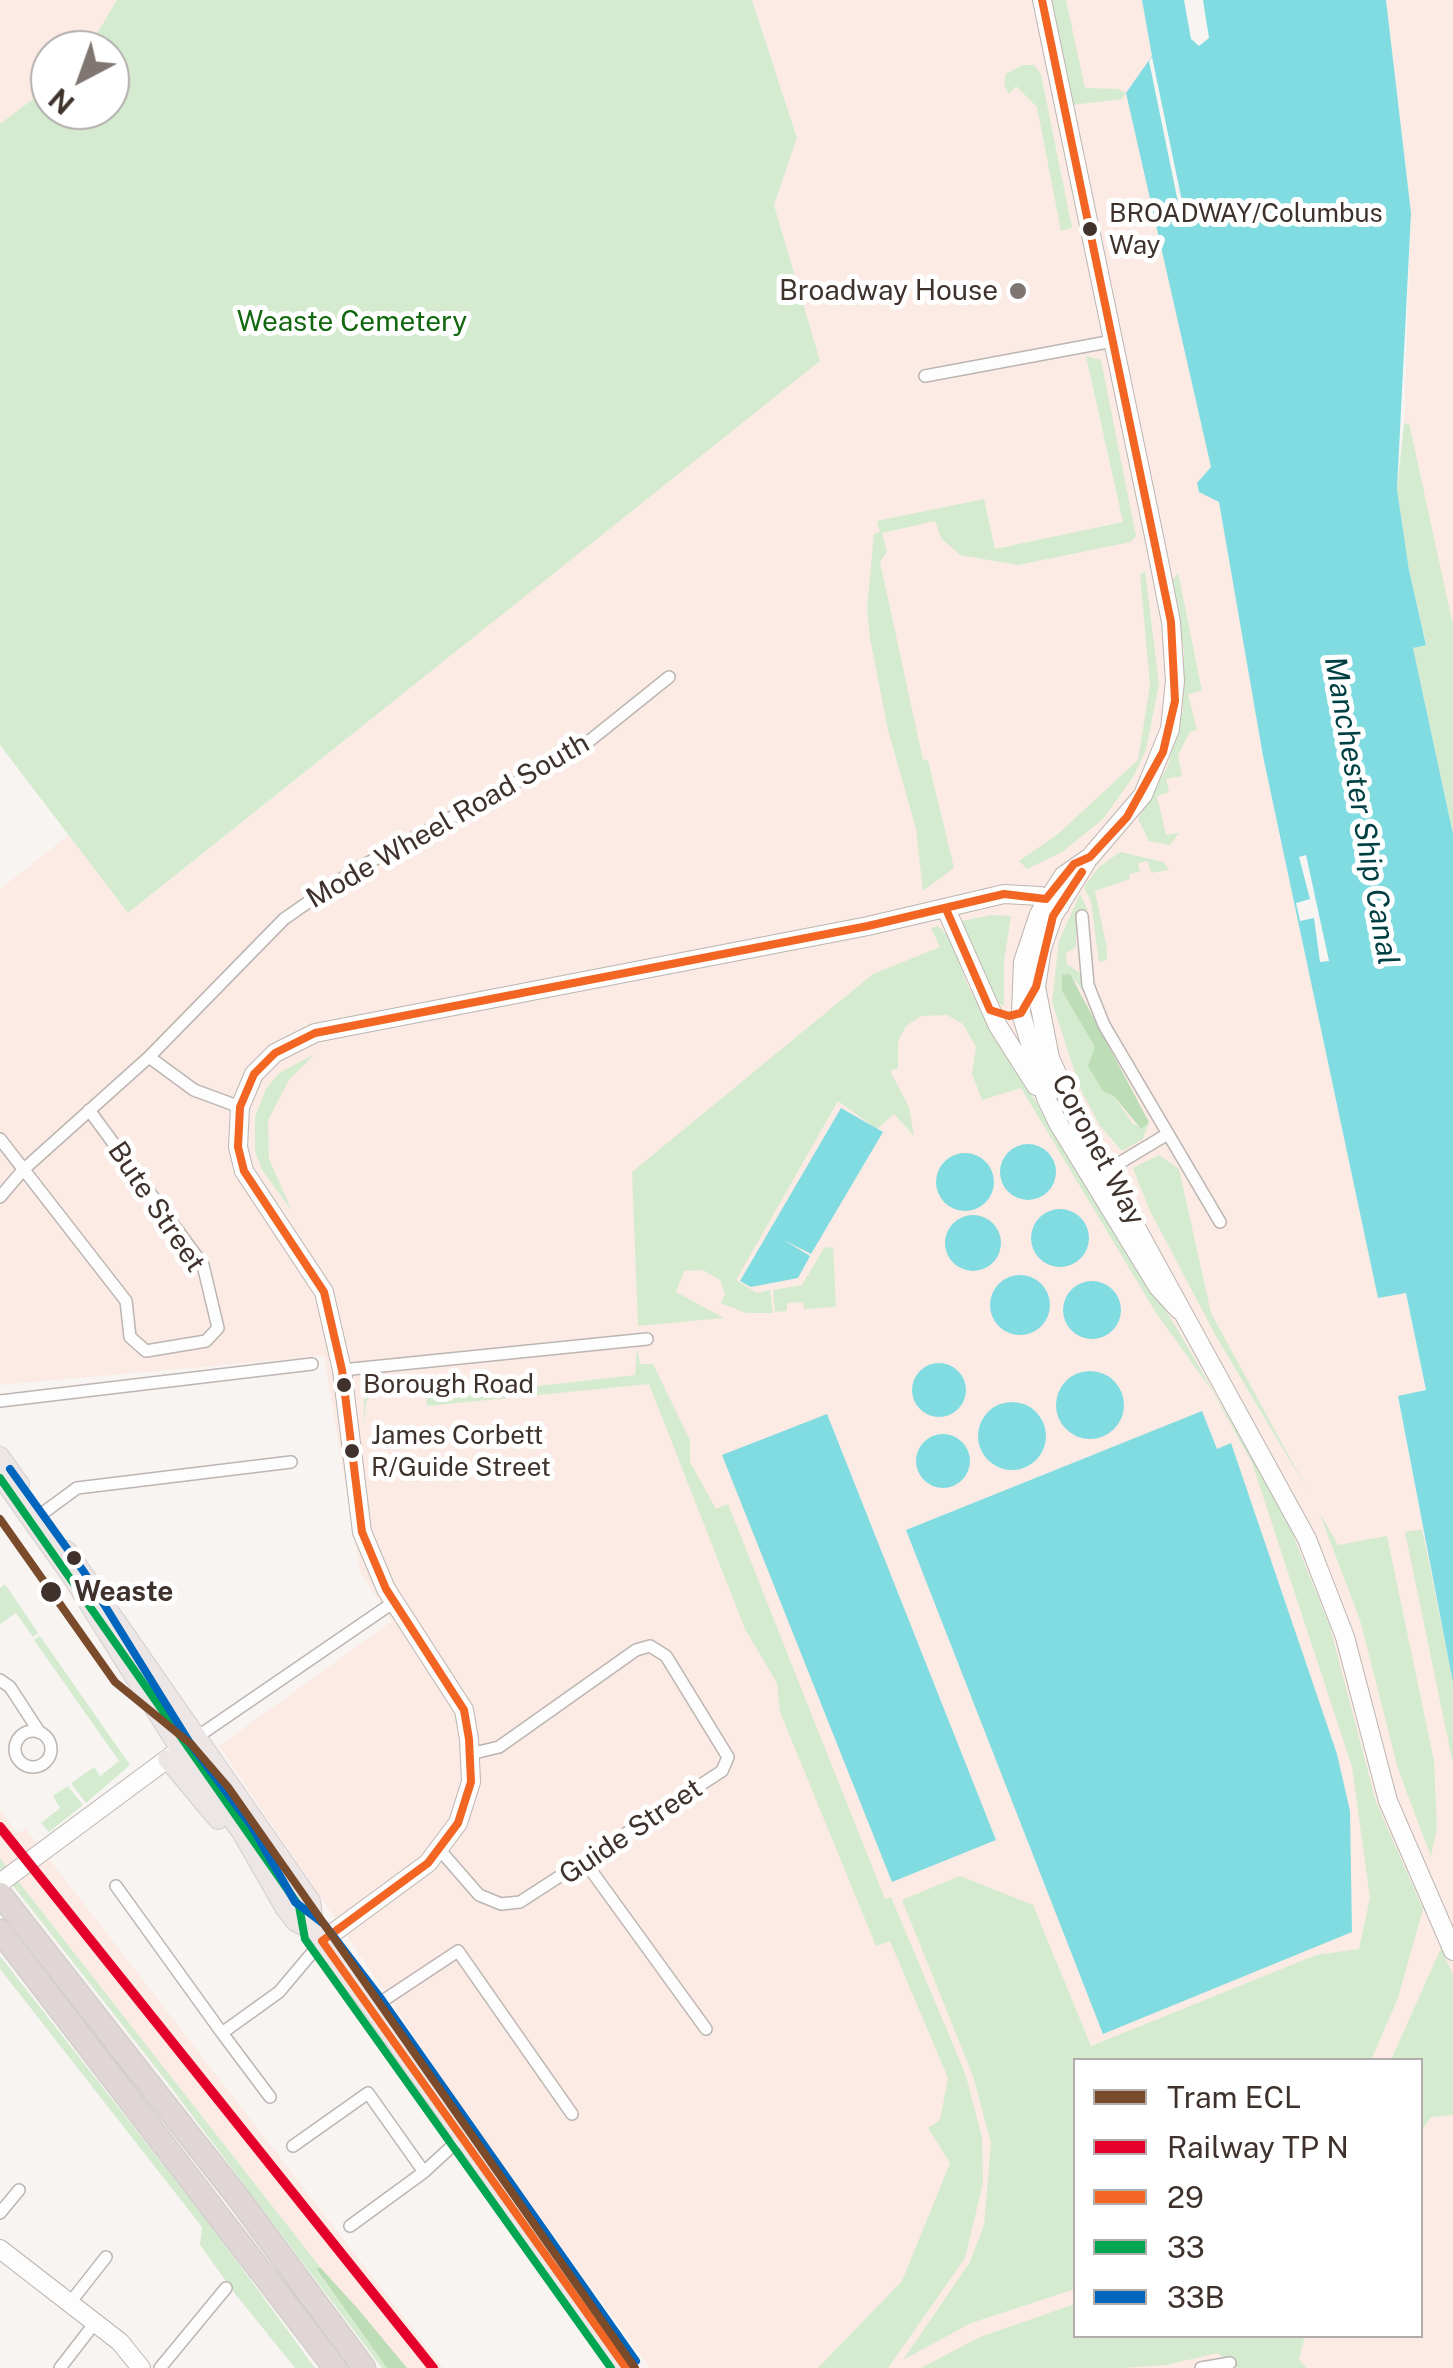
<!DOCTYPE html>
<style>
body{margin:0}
#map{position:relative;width:1453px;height:2368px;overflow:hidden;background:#f8f4f2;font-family:"Public Sans",sans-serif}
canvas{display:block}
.legend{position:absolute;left:1073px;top:2058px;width:350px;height:280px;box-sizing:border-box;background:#fff;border:2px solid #b2adab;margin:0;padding:12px 18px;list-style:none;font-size:30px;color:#3f322c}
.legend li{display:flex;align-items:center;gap:20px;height:50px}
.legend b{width:50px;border:2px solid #b2adab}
.north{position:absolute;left:30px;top:30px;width:100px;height:100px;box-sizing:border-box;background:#fff;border:2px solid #b2adab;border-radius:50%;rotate:221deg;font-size:28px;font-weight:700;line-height:40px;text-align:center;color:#3f322c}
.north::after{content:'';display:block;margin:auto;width:35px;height:45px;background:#807671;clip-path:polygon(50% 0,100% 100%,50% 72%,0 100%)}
</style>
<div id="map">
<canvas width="1453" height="2368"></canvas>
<ul class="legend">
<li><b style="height:12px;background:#7a4b2a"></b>Tram ECL</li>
<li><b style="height:12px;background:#e4002b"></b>Railway TP N</li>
<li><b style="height:12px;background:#f26522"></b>29</li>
<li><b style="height:12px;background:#00a651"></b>33</li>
<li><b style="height:12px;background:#0065bd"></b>33B</li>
</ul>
<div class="north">N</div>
</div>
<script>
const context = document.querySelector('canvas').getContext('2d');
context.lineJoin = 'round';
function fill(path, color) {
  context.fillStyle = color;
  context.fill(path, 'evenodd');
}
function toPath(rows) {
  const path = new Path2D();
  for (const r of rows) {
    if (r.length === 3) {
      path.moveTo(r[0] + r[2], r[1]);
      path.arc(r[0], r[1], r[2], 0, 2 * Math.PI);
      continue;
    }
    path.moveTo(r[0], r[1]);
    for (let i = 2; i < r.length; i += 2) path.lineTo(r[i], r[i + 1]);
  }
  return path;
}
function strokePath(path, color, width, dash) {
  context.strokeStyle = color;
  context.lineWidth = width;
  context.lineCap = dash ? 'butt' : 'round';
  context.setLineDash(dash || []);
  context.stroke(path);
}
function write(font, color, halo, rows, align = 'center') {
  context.font = font + ' "Public Sans",sans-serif';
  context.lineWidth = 10;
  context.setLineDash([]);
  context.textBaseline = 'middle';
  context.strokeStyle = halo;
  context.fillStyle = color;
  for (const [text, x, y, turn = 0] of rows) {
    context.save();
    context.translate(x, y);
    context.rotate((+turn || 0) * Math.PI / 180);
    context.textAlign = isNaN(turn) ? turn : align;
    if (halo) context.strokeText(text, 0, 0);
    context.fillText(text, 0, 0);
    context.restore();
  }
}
fill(toPath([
 [0,0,117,0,87,50,50,50,50,86,0,124],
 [752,0,1142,0,1152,51,1159,226,1211,467,1197,484,1199,492,1219,501,1263,756,1378,1297,1406,1293,1426,1390,1398,1397,1453,1683,1453,2368,650,2368,484,2140,219,1746,392,1621,360,1572,324,1356,0,1385,0,889,69,835,128,913,819,361,774,205,797,138],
 [1076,2060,1420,2060,1420,2336,1076,2336],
 [1386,0,1453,0,1453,626,1408,423,1404,424,1411,213],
 [0,1809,17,1833,26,1829,443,2368,407,2368,320,2267,0,1858]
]), '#fbebe4');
fill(toPath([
 [117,0,752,0,797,138,774,205,820,361,128,913,0,745,0,124,50,86,50,110,110,110,110,50,87,50],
 [1049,0,1066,0,1085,88,1118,89,1126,93,1122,99,1073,105],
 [1022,65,1034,65,1041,74,1072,228,1061,231,1037,107,1016,86,1009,94,1004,85,1006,74],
 [1086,356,1101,360,1136,536,1131,542,1018,565,960,555,941,538,935,521,882,533,887,552,880,562,923,760,928,760,954,868,923,891,916,829,888,730,870,638,867,609,874,534,880,532,877,521,984,499,995,549,1123,522],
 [1409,423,1453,625,1453,834,1413,648,1426,644,1409,570,1397,489,1404,424],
 [1145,571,1159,684,1146,750,1133,777,1103,819,1062,852,1027,869,1019,861,1058,834,1138,760,1150,685,1140,575],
 [1178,572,1202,691,1188,694,1197,730,1190,732,1178,755,1182,776,1166,779,1169,792,1157,796,1166,835,1179,833,1170,845,1149,841,1138,819,1167,768,1183,710,1184,650,1172,582],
 [1120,852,1163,862,1169,870,1151,873,1148,861,1138,863,1140,872,1129,874,1130,879,1095,891,1107,949,1107,960,1099,962,1091,902,1084,887,1099,867],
 [1080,894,1088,910,1076,912,1076,947,1066,953,1067,964,1081,974,1083,992,1076,981,1062,991,1095,1047,1114,1096,1132,1123,1141,1128,1149,1122,1143,1139,1122,1151,1100,1126,1080,1088,1052,1002,1059,941],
 [991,915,1011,916,1004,961,1004,1006,997,1003,963,931,962,921],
 [938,926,950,938,967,984,1000,1044,1179,1332,1285,1515,1330,1627,1376,1802,1423,1909,1398,1998,1371,2060,1076,2060,1075,2289,971,2323,903,2360,970,2262,984,2225,991,2143,973,2076,902,1900,960,1876,1033,1905,1091,2046,1316,1955,1359,1949,1370,1898,1352,1767,1252,1463,1213,1392,1156,1313,1021,1088,982,1100,972,1074,976,1047,963,1024,947,1015,921,1016,906,1026,898,1041,898,1068,890,1071,909,1107,914,1136,894,1114,877,1129,838,1101,736,1280,757,1293,770,1290,773,1313,746,1313,721,1303,725,1294,720,1280,703,1270,684,1271,676,1292,724,1318,638,1326,632,1172,873,974,940,947,931,928],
 [315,1054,289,1080,268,1120,269,1159,292,1211,262,1170,255,1151,255,1117,266,1089,279,1073],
 [1159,1155,1179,1169,1211,1313,1308,1491,1217,1338,1149,1209,1133,1168],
 [833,1247,836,1307,804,1309,803,1302,787,1303,787,1311,775,1312,773,1290,802,1285,824,1248],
 [637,1348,640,1364,653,1364,690,1440,690,1462,716,1509,728,1504,885,1899,891,1897,965,2073,982,2137,983,2183,965,2258,888,2368,818,2368,902,2281,950,2163,928,2128,940,2120,948,2078,890,1941,876,1946,780,1712,777,1683,745,1629,649,1384,427,1406,425,1380,376,1389,366,1402,364,1425,364,1397,382,1381,434,1375,436,1399,451,1401,458,1395,635,1375],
 [1319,1512,1338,1545,1387,1536,1434,1761,1437,1827,1431,1857,1398,1769,1360,1620],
 [1422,1529,1453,1683,1453,1764,1405,1532],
 [5,1584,38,1633,33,1637,16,1613,0,1624,0,1588],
 [40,1636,130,1765,86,1803,71,1783,94,1767,100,1776,119,1761,34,1640],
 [68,1786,83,1805,49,1832,41,1823,60,1808,53,1796],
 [0,1858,320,2267,316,2270,387,2368,382,2368,167,2082,0,1869],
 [1441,1948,1453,1975,1453,2115,1431,2117,1421,2131,1420,2060,1391,2060],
 [0,1956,211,2226,315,2368,295,2368,236,2295,200,2245,202,2227,0,1969],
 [1075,2304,1076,2336,1305,2336,1299,2359,1306,2368,1237,2368,1218,2353,1166,2365,1124,2368,921,2368,980,2337]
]), '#d5ebd0');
fill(toPath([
 [1070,974,1149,1122,1141,1129,1114,1096,1103,1091,1088,1066,1095,1047,1062,991,1062,975],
 [320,2267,358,2309,407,2368,387,2368,316,2269]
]), '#bdddb7');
fill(toPath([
 [1142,0,1184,0,1191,39,1199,46,1209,38,1203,0,1386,0,1411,213,1397,489,1409,570,1426,645,1413,648,1453,834,1453,1683,1398,1396,1426,1390,1406,1293,1378,1298,1263,756,1219,502,1199,492,1197,483,1211,467,1126,93,1152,56],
 [841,1108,883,1132,811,1254,784,1240,810,1256,798,1278,751,1287,740,1281],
 [1028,1172,28],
 [965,1182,29],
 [1060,1238,29],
 [973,1243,28],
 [1020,1305,30],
 [1092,1310,29],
 [939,1390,27],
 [1090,1405,34],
 [1012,1436,34],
 [1202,1411,1217,1449,1231,1443,1337,1754,1350,1811,1352,1932,1103,2034,906,1530],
 [827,1414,996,1840,892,1882,722,1455],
 [943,1461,27]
]), '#81dce1');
fill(toPath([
 [1152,57,1183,206,1179,207,1149,61],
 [1306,855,1329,961,1320,962,1314,918,1300,921,1296,903,1310,899,1299,857]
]), '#f8f4f2');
const street = toPath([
 [925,376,1113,341],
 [1082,916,1088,985,1104,1025,1220,1222],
 [149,1057,194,1090,240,1107],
 [0,1139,126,1301,130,1337,146,1351,206,1341,218,1328,203,1265,89,1110],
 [1101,1174,1166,1135],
 [0,1197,23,1170,149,1057,284,919,353,871,583,746,669,677],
 [342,1370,647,1339],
 [0,1401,312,1364],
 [32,1521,77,1488,291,1462],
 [0,1680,10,1687,40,1733],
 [33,1749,18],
 [197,1737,394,1602],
 [439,1849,479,1895,501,1904,520,1902,722,1771,728,1757,666,1656,650,1646,636,1650,499,1747,470,1754],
 [585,1862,706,2029],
 [116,1886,222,2033,279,1992,322,1941],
 [372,2008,458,1951,572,2114],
 [222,2033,270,2097],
 [293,2146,368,2093,424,2172],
 [0,2213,19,2190],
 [350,2226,424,2172,463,2136],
 [69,2304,106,2257],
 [60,2368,94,2324],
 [160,2368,226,2288],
 [1201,2368,1230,2363]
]);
const secondary = toPath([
 [1042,0,1156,546,1171,622,1175,681,1170,729,1143,795,1090,857,1063,876,1039,914,1023,962,1021,1013,1046,1098,1058,1123,1158,1287,1179,1310],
 [1087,861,1053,916,1042,948,1036,987,1050,1058,1080,1125,1307,1539,1345,1637,1388,1801,1453,1951],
 [946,909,998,1026,1036,1086],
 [0,1883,197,1737],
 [322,1941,428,1863,458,1823,471,1782,469,1739,464,1710,386,1589,362,1532,342,1370,324,1292,244,1171,238,1147,240,1107,254,1074,275,1053,315,1033,868,926,1004,894,1040,896,1060,906],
 [0,2249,120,2342,141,2368]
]);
const primary = toPath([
 [0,1456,20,1484],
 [0,1476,73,1579,180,1750,241,1832,285,1909,295,1922,315,1932,372,2008,626,2368],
 [67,1550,311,1901,315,1932],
 [167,1759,218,1820]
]);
const highway = toPath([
 [0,1894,240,2200,364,2368],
 [0,1931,335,2368]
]);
strokePath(street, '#bcb5b1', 14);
strokePath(secondary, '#bcb5b1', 20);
strokePath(primary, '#d2cecc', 20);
strokePath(highway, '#d2cecc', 25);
strokePath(street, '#fefdfd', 11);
strokePath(secondary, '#fefdfd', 18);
strokePath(primary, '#ece6e6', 18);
strokePath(highway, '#e1d6d6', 22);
strokePath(toPath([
 [946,909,990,1010,1009,1016,1021,1013,1036,987,1053,916,1082,872],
 [322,1941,428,1863,458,1823,471,1782,469,1739,464,1710,386,1589,362,1532,342,1370,324,1292,244,1171,238,1147,240,1107,254,1074,275,1053,315,1033,868,926,1004,894,1046,899,1074,864,1090,857,1127,817,1163,752,1175,701,1171,622,1042,0],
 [322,1941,626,2368]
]), '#f26522', 8);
strokePath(toPath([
 [0,1478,299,1906,305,1939,611,2368]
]), '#00a651', 8);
strokePath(toPath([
 [10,1469,84,1572,190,1743,251,1825,295,1902,324,1924,382,2000,636,2361]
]), '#0065bd', 8);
strokePath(toPath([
 [0,1827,433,2368]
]), '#e4002b', 10);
strokePath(toPath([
 [0,1519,115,1682,191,1744,228,1787,635,2368]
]), '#7a4b2a', 8);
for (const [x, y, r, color] of [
 [1090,229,9,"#3f322c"],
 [1018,291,10,"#807671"],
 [344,1385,9,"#3f322c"],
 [352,1451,9,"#3f322c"],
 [74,1558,9,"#3f322c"],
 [51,1592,12,"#3f322c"]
]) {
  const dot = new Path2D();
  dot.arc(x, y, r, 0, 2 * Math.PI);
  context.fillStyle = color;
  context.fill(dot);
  strokePath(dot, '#fff', 4);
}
write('26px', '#3f322c', '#fff', [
 ["BROADWAY/Columbus",1109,214],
 ["Way",1109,246],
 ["Borough Road",363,1385],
 ["James Corbett",371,1436],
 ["R/Guide Street",371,1468]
], 'left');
write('28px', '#3f322c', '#fff', [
 ["Broadway House",998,291]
], 'right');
write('28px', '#11680f', '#fff', [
 ["Weaste Cemetery",352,322]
]);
write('28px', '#3f322c', '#fff', [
 ["Mode Wheel Road South",448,821,-30],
 ["Coronet Way",1098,1150,62],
 ["Bute Street",156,1207,56],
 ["Guide Street",631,1832,-34]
]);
write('bold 28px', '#3f322c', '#fff', [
 ["Weaste",74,1592]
], 'left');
write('italic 30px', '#004043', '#fff', [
 ["Manchester Ship Canal",1361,811,80]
]);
</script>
